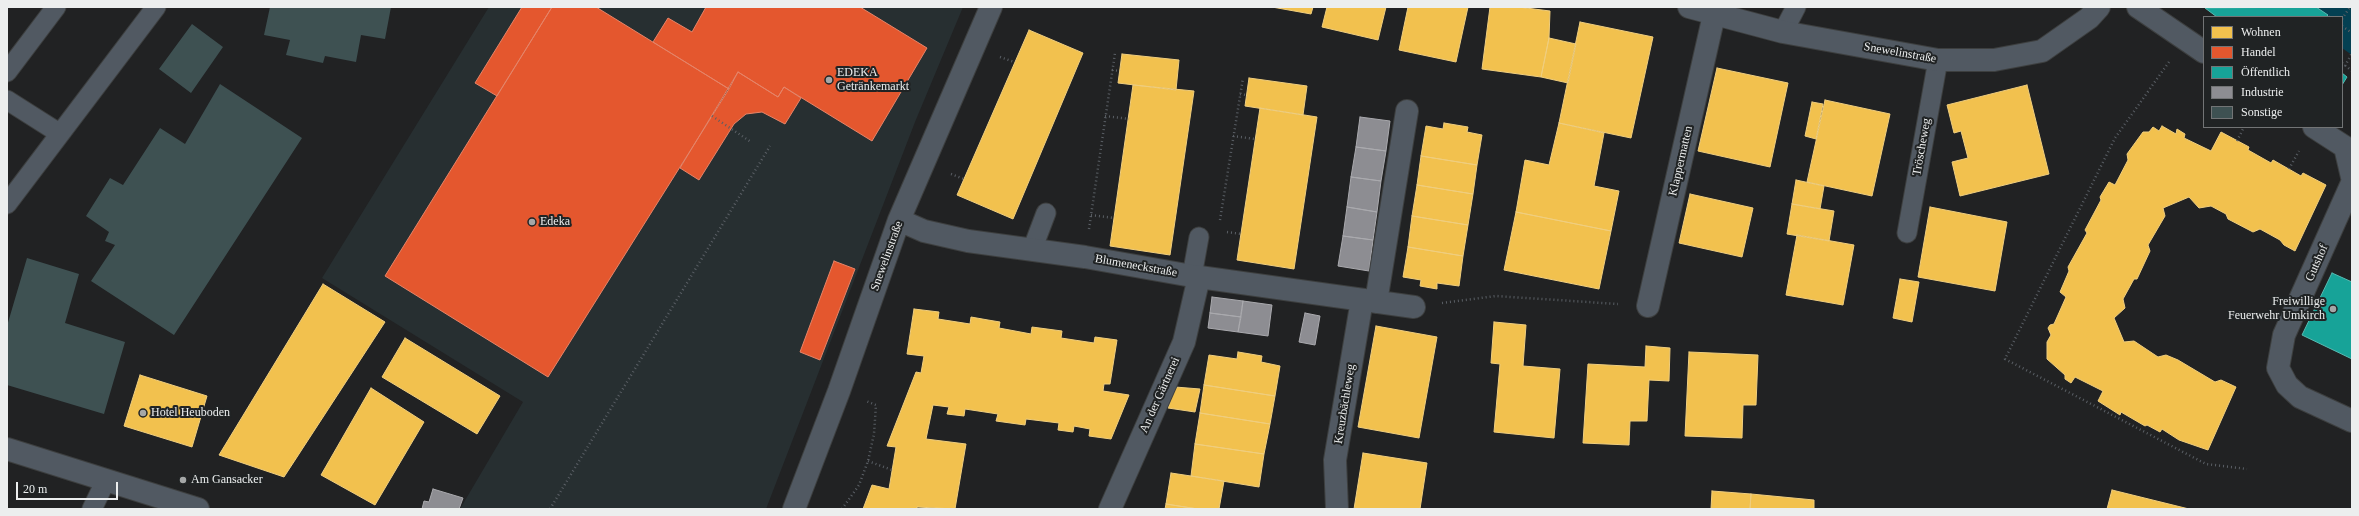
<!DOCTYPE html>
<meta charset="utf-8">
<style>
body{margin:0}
#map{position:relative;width:2359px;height:516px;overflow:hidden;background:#212223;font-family:Georgia,serif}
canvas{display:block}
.frame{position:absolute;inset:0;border:8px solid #eceeee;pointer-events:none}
.legend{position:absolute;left:2203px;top:16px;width:140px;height:112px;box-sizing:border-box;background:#202324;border:1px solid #727475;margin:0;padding:5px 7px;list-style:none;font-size:12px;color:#eceeee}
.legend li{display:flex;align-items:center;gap:8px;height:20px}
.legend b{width:20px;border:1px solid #727475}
.scale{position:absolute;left:16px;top:482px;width:102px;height:18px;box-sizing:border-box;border:2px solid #eceeee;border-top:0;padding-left:5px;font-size:12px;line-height:14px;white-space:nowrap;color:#eceeee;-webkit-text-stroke:3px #202324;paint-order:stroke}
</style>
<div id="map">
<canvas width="2359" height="516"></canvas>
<div class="frame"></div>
<ul class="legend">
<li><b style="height:11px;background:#f2c14e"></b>Wohnen</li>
<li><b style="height:11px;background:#e4572e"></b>Handel</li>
<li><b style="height:11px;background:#17a398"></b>Öffentlich</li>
<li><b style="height:11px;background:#8d8d92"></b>Industrie</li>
<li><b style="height:11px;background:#3e5152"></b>Sonstige</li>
</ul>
<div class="scale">20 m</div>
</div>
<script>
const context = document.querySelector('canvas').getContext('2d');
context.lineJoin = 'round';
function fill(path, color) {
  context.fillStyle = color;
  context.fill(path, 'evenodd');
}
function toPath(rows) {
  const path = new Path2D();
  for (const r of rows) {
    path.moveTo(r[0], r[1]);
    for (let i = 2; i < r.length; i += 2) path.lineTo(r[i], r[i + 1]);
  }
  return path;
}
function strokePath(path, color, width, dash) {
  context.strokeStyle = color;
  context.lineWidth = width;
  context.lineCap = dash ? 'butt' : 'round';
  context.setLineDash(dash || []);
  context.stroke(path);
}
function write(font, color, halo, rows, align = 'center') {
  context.font = font + ' Georgia,serif';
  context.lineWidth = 4;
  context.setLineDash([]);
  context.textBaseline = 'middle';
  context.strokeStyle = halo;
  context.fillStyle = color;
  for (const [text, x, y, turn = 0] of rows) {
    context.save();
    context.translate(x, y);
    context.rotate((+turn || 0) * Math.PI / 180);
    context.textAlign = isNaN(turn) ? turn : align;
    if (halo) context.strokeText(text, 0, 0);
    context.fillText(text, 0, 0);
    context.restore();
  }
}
fill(toPath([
 [489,7,963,7,915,122,766,509,460,509,523,402,322,278]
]), '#272f31');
fill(toPath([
 [2316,7,2352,7,2352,55,2342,48,2342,17,2326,17,2327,15]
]), '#044052');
const homes = toPath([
 [1272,7,1313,7,1311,14,1272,7],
 [1327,7,1386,7,1378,40,1322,27,1327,7],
 [1408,7,1468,7,1456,62,1399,50,1408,7],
 [1490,7,1518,7,1550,11,1549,38,1541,77,1482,69,1490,7],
 [1580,22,1653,37,1631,138,1559,123,1580,22],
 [1029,30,1083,53,1013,219,957,195,1029,30],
 [1549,38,1576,44,1568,83,1541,77,1549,38],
 [1122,54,1179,60,1176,90,1118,83,1122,54],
 [1717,68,1788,83,1770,167,1698,151,1717,68],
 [1249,78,1307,86,1303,115,1245,106,1249,78],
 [1133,85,1194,91,1170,255,1110,246,1133,85],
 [2027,85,2049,174,1960,196,1952,162,1968,158,1961,131,1954,133,1947,105,2027,85],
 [1825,100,1890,114,1872,196,1807,182,1825,100],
 [1812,102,1823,104,1816,139,1805,136,1812,102],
 [1260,108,1317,117,1294,269,1237,260,1260,108],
 [1444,123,1468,127,1467,132,1482,135,1477,165,1421,156,1426,126,1443,129,1444,123],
 [1559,123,1604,133,1594,186,1619,191,1611,231,1516,212,1525,160,1549,165,1559,123],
 [2162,126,2176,134,2177,129,2185,134,2184,138,2211,151,2221,132,2249,147,2248,150,2271,163,2273,160,2301,176,2303,173,2326,185,2295,251,2284,245,2280,240,2260,229,2253,232,2228,219,2226,214,2211,206,2199,208,2189,197,2163,208,2165,216,2148,245,2150,251,2137,279,2134,279,2123,299,2125,308,2114,318,2124,342,2134,341,2158,357,2166,355,2178,360,2215,382,2221,380,2236,387,2208,450,2179,440,2162,429,2160,432,2147,425,2145,426,2121,412,2120,415,2098,401,2103,391,2075,377,2071,383,2065,379,2065,375,2047,359,2047,342,2051,335,2048,328,2050,325,2054,324,2066,297,2060,292,2069,271,2068,267,2087,233,2085,230,2101,200,2100,197,2109,182,2115,185,2128,160,2127,154,2143,132,2149,132,2153,127,2159,131,2162,126],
 [1421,156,1477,165,1473,194,1417,185,1421,156],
 [1796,180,1824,186,1820,209,1792,204,1796,180],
 [1417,185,1473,194,1468,225,1412,216,1417,185],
 [1690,194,1753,208,1742,257,1679,243,1690,194],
 [1792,204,1834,211,1829,241,1787,234,1792,204],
 [1930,207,2007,222,1995,291,1918,277,1930,207],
 [1516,212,1611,231,1599,289,1504,270,1516,212],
 [1412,216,1468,225,1463,256,1408,247,1412,216],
 [1797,235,1854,245,1843,305,1786,295,1797,235],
 [1408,247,1463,256,1459,286,1437,283,1437,289,1420,286,1421,280,1403,277,1408,247],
 [1900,279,1919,282,1912,322,1893,318,1900,279],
 [323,284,385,322,284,477,219,455,323,284],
 [914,309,939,312,938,319,970,324,971,317,988,320,1000,322,999,328,1031,334,1032,327,1062,331,1061,338,1094,343,1095,337,1117,340,1110,384,1104,384,1103,391,1129,395,1111,439,1089,436,1090,429,1074,426,1073,432,1058,430,1059,423,1026,419,1025,425,996,421,998,414,965,409,964,416,947,414,949,407,933,405,926,439,966,444,955,509,917,507,917,509,863,509,872,485,889,489,896,447,887,446,916,372,921,373,924,356,907,354,914,309],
 [1494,322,1526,325,1523,366,1560,369,1554,438,1494,432,1500,364,1491,363,1494,322],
 [1376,326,1437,337,1419,438,1358,427,1376,326],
 [405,338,500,396,477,434,382,377,405,338],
 [1646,346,1670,348,1669,381,1649,380,1647,421,1630,421,1629,445,1583,443,1588,364,1645,367,1646,346],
 [1238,352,1262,356,1261,362,1280,366,1275,396,1204,385,1209,355,1237,359,1238,352],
 [1689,352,1758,355,1756,405,1743,405,1742,438,1685,436,1689,352],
 [140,375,207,396,192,447,124,426,140,375],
 [1204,385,1275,396,1270,424,1200,413,1204,385],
 [1175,387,1200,389,1195,412,1168,408,1175,387],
 [371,388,424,422,375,505,321,475,371,388],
 [1200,413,1270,424,1264,454,1195,444,1200,413],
 [1195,444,1264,454,1259,487,1191,476,1195,444],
 [1363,453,1427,463,1420,509,1354,509,1363,453],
 [1171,473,1224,481,1219,509,1198,509,1166,504,1171,473],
 [2112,490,2189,509,2107,509,2112,490],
 [1712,491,1751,494,1750,509,1711,509,1712,491],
 [1751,494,1814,500,1814,509,1750,509,1751,494],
 [1166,504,1198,509,1165,509,1166,504]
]);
fill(homes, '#f2c14e');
strokePath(homes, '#f0ce7e', 1);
const shops = toPath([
 [522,7,552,7,497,96,475,83,522,7],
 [552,7,596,7,729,89,548,377,385,276,552,7],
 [706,7,860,7,927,48,872,141,784,87,778,97,738,72,729,89,653,42,668,18,692,32,706,7],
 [738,72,778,97,784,87,801,98,785,124,762,112,746,114,734,124,699,180,680,168,738,72],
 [834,261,855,269,820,360,800,352,834,261]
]);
fill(shops, '#e4572e');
strokePath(shops, '#e68468', 1);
const public = toPath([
 [2316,7,2328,15,2326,17,2217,17,2205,8,2316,7],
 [2342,73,2347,77,2342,85,2342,73],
 [2332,273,2352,282,2352,359,2302,335,2332,273]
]);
fill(public, '#17a398');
strokePath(public, '#57bab2', 1);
const industry = toPath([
 [1360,117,1390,121,1386,151,1356,147,1360,117],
 [1356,147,1386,151,1381,181,1351,177,1356,147],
 [1351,177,1381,181,1377,212,1347,207,1351,177],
 [1347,207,1377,212,1373,240,1343,236,1347,207],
 [1343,236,1373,240,1369,271,1338,266,1343,236],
 [1212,297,1243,301,1241,317,1210,313,1212,297],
 [1243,301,1272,305,1268,336,1238,332,1243,301],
 [1210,313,1241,317,1238,332,1208,328,1210,313],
 [1305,313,1320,316,1315,345,1299,342,1305,313],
 [433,489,463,498,459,509,422,509,424,501,429,502,433,489]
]);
fill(industry, '#8d8d92');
strokePath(industry, '#aaaaae', 1);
fill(toPath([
 [270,7,391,7,385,39,361,35,356,62,325,56,323,63,286,55,290,40,264,35],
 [192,24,223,47,191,93,159,69],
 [220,84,302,138,174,335,91,281,115,245,105,241,109,232,86,216,110,178,123,185,160,128,185,144],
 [27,258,79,274,65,323,125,342,104,414,7,385,7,326]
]), '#3e5152');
const service = toPath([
 [1783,32,1796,7],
 [7,72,56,7],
 [7,100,59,133],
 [7,204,156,7],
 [1907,233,1938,60],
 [1032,250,1046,213],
 [1192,276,1199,237],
 [92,509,106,480]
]);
const minor = toPath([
 [1689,7,1783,32,1938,60,1994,60,2042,51,2089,18,2099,7],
 [2138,7,2204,52],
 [2314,127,2345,147,2352,177],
 [2352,183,2284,335,2278,368,2287,385,2300,397,2352,421],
 [899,220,924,231,968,241,1085,257,1192,276,1414,307],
 [1376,302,1407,111],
 [1648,306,1714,15],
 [7,449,198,509],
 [794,509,839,391,899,220,991,7],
 [1110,509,1184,342,1199,277],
 [1337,509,1335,460,1362,300]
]);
strokePath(service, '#3d3f3f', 21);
strokePath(minor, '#3d3f3f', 24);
strokePath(toPath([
 [2329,17,2331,17],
 [2342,19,2350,7],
 [2342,26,2352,33],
 [1000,57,1014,62],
 [2169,62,2115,138,2005,359,2206,464,2247,469],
 [2342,63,2352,71],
 [2345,66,2352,53],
 [1112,70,1120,71],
 [1240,94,1246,95],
 [712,116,751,142],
 [1105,116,1129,119],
 [1233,136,1255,139],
 [2237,141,2244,127],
 [2289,169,2299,151],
 [951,174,964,179],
 [1091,215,1114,218],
 [1220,220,1243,78],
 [1089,229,1115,53],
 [1227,232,1241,234],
 [1442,303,1496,296,1618,304],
 [868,461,892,470],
 [550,509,770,146],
 [842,509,859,485,868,461,874,434,876,405,866,401]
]), '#5a5f65', 2.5, [1, 3]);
strokePath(service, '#515962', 19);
strokePath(minor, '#515962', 22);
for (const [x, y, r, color] of [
 [829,80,4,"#a5a7a7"],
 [532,222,4,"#a5a7a7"],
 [2333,309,4,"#a5a7a7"],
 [143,413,4,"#a5a7a7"],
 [183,480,4,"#a5a7a7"]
]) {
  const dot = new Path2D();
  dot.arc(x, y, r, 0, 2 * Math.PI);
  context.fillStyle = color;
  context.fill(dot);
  strokePath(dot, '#202324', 1.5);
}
write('12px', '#eceeee', '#202324', [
 ["Snewelinstraße",1900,53,10],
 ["Tröscheweg",1922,147,-80],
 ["Klappermatten",1681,161,-77],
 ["Snewelinstraße",887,256,-70],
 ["Gutshof",2317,263,-66],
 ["Blumeneckstraße",1136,266,10],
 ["An der Gärtnerei",1160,395,-66],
 ["Kreuzbächleweg",1345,404,-81]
]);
write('12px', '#eceeee', '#202324', [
 ["EDEKA",837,73],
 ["Getränkemarkt",837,87],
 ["Edeka",540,222],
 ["Freiwillige",2325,302,"right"],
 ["Feuerwehr Umkirch",2325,316,"right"],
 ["Hotel Heuboden",151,413],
 ["Am Gansacker",191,480]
], 'left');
</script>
